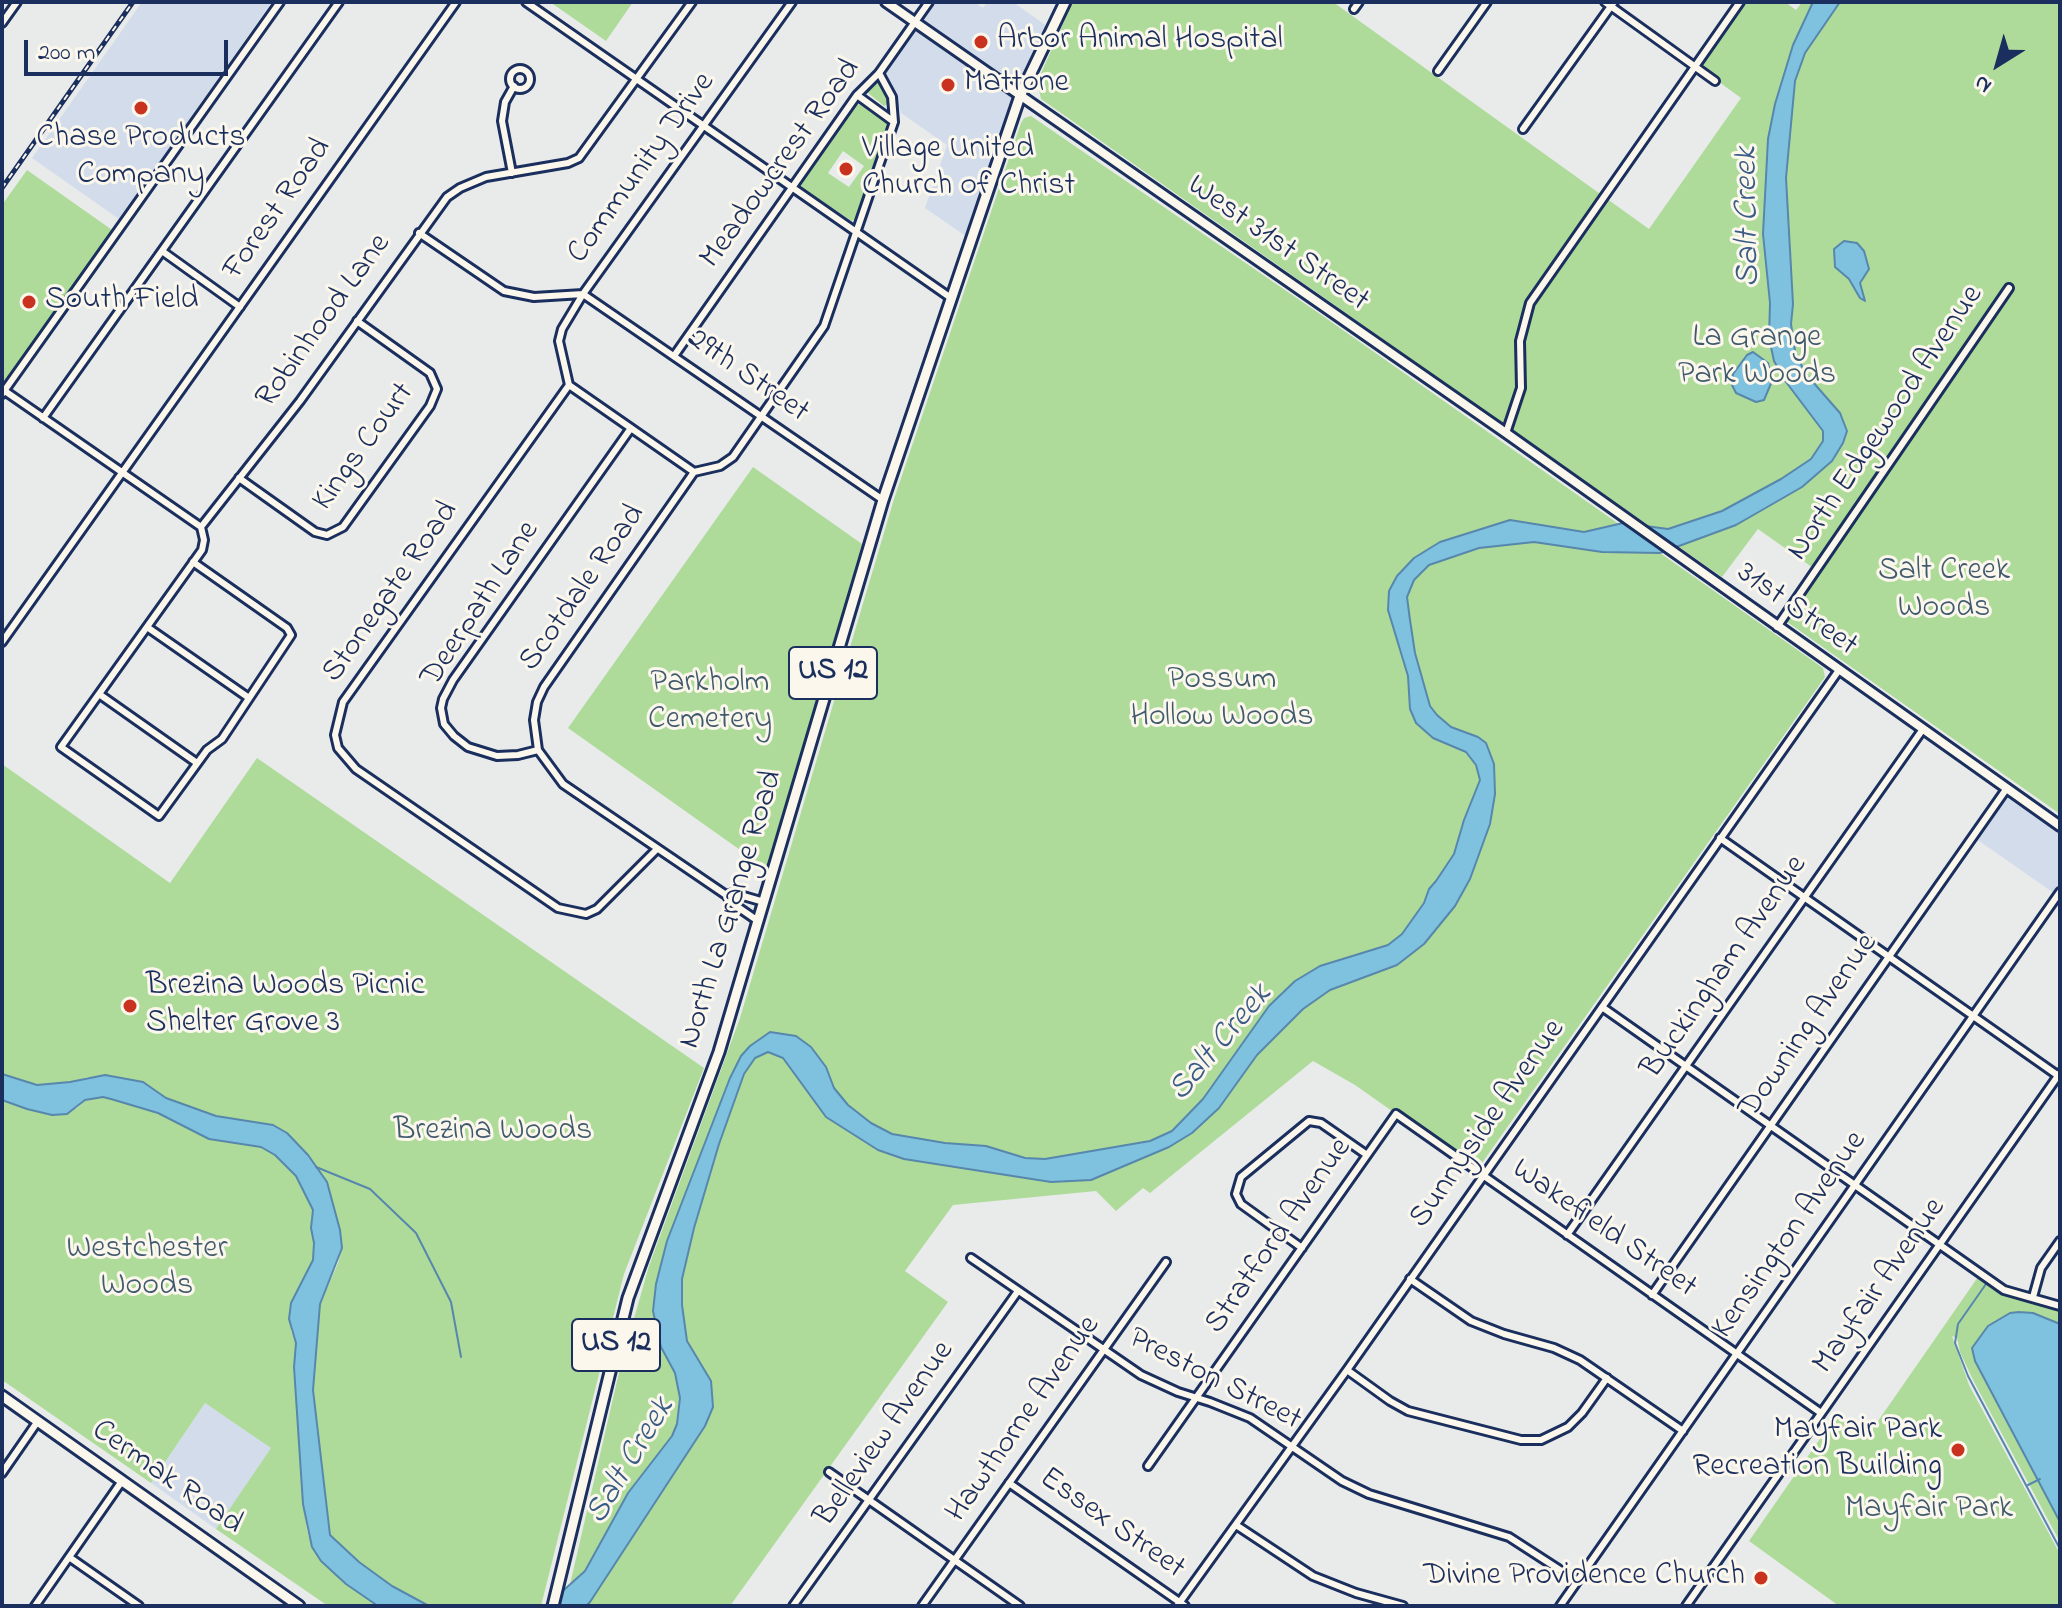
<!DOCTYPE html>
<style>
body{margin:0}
#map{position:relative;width:2062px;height:1608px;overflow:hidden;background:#e9ebeb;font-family:"Indie Flower",sans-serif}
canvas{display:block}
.frame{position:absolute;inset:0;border:4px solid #1b2f5e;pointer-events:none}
.north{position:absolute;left:1958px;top:24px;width:80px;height:80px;-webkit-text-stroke:6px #fbf7ec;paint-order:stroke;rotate:217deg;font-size:22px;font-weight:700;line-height:32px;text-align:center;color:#1b2f5e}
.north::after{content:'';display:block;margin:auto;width:28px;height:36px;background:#1b2f5e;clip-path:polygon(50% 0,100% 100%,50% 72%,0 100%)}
.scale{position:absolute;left:24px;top:40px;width:204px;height:36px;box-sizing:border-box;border:4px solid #1b2f5e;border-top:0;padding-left:10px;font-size:24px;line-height:28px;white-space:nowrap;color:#1b2f5e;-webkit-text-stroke:6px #fbf7ec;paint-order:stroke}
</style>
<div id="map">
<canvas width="2062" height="1608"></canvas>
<div class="frame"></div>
<div class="north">N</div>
<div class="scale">200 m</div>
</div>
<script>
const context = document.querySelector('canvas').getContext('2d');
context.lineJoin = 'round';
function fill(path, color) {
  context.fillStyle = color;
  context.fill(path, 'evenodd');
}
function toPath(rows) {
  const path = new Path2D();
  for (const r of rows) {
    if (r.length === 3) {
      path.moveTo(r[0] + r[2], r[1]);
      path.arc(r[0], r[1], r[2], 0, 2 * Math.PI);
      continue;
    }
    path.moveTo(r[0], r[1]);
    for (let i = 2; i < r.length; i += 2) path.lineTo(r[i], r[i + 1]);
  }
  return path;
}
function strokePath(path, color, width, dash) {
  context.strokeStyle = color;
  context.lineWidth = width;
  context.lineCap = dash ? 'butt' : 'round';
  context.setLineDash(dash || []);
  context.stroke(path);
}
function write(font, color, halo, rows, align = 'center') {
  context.font = font + ' "Indie Flower",sans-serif';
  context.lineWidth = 6;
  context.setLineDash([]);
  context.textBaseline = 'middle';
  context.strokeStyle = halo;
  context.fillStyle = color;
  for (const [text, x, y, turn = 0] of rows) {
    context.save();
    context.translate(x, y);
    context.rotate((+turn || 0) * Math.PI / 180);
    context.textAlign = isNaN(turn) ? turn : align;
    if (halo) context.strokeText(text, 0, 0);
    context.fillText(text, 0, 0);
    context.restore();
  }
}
fill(toPath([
 [142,2,272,2,119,219,32,158],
 [927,2,974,2,983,8,987,2,1013,2,1048,27,1019,92,915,19],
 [912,23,1016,97,967,237,925,208,947,145,901,113,892,89,879,68],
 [2002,794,2060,834,2060,893,2058,896,1972,836],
 [205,1403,272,1448,216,1529,151,1483]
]), '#d3dcea');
fill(toPath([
 [550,2,633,2,606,41],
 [1073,2,1333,2,1649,229,1741,98,1704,71,1702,65,1746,2,1785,2,1796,10,1802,2,2060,2,2060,814,1783,619,1816,570,1758,529,1722,577,1041,99,1037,82],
 [877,80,883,84,889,98,888,104,884,106,867,92],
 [863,103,889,124,859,216,852,221,803,189,801,185,857,105],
 [843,151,864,166,849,187,828,173],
 [1031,116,1320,314,1707,586,1823,668,1825,677,1482,1163,1473,1163,1395,1108,1392,1111,1355,1085,1313,1061,1150,1193,1143,1188,1116,1211,1096,1191,953,1205,905,1271,948,1302,730,1606,565,1606,621,1364,649,1266,740,1018,894,499,1021,123,1024,118],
 [27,170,115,232,6,379,2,381,2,205],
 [753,467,862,544,767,869,568,728],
 [257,758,704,1068,624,1274,541,1606,429,1606,392,1586,359,1562,330,1535,313,1390,320,1304,338,1263,342,1248,340,1231,327,1182,308,1155,287,1133,273,1125,216,1116,166,1098,143,1082,88,1077,70,1082,37,1085,2,1074,2,764,170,883],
 [103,1097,158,1113,209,1139,261,1147,275,1155,296,1176,313,1210,311,1228,314,1243,313,1261,291,1303,291,1331,296,1343,294,1367,303,1504,307,1530,312,1547,346,1584,378,1606,328,1606,216,1529,271,1448,205,1403,151,1483,2,1380,2,1100,52,1115,77,1108,85,1101],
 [1978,1277,2010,1297,2043,1304,2060,1311,2060,1542,1973,1380,1960,1352,1957,1338,1952,1336,1969,1385,2060,1554,2060,1606,1839,1606,1749,1541,1838,1413,1869,1434]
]), '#aedb9a');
const water = toPath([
 [1813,2,1840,2,1805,53,1795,81,1786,178,1793,304,1791,324,1795,351,1805,373,1840,413,1847,431,1843,443,1832,461,1802,487,1736,525,1660,553,1602,552,1534,542,1479,548,1429,565,1414,580,1407,597,1410,620,1415,653,1430,706,1437,715,1451,727,1478,737,1486,743,1494,764,1495,794,1490,824,1470,879,1455,906,1424,944,1397,965,1330,990,1303,1009,1257,1055,1219,1108,1192,1133,1169,1147,1091,1180,1051,1182,904,1159,878,1150,826,1117,783,1058,768,1052,755,1058,744,1074,719,1144,694,1228,682,1279,682,1305,687,1341,711,1381,713,1407,705,1426,590,1602,586,1606,546,1606,585,1571,628,1493,672,1436,677,1424,680,1398,675,1373,661,1347,653,1311,656,1284,667,1241,730,1078,741,1056,750,1046,770,1032,796,1036,811,1047,826,1067,834,1088,848,1105,871,1123,892,1134,945,1143,986,1146,1025,1158,1045,1159,1150,1141,1172,1131,1203,1099,1269,1006,1295,981,1320,966,1388,945,1402,934,1424,903,1429,889,1436,881,1454,854,1464,820,1480,780,1476,765,1466,752,1433,738,1416,723,1410,709,1408,676,1388,610,1389,591,1397,576,1414,558,1440,542,1510,520,1584,532,1623,523,1668,529,1722,511,1781,479,1811,459,1823,441,1823,431,1786,382,1774,361,1769,338,1770,303,1763,234,1768,139,1775,104,1793,45,1813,2],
 [1844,241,1857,243,1864,251,1869,269,1860,283,1865,301,1860,298,1849,279,1835,267,1834,249,1844,241],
 [1753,352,1768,363,1772,381,1764,400,1756,402,1736,393,1732,385,1733,374,1747,355,1753,352],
 [2,1074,37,1085,70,1082,105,1075,143,1082,166,1098,216,1116,273,1125,287,1133,308,1155,327,1182,340,1230,342,1248,320,1304,313,1390,330,1535,359,1562,392,1586,429,1606,378,1606,346,1584,321,1561,312,1547,303,1504,294,1367,296,1343,289,1319,291,1303,313,1260,314,1243,311,1228,313,1210,296,1176,275,1155,261,1147,209,1139,158,1113,111,1099,103,1097,85,1100,67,1114,52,1115,27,1109,2,1100,2,1074],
 [2019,1312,2033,1313,2060,1324,2060,1522,1975,1361,1972,1348,1988,1326,2010,1313,2019,1312]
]);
fill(water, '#7fc2e0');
strokePath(water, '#5787ac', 2);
strokePath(toPath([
 [316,1167,370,1189,416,1233,451,1302,461,1357],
 [1986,1284,1958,1324,1955,1343,1968,1376,2060,1549],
 [2028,1485,2040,1479]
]), '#5787ac', 2);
const minor = toPath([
 [526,2,951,298],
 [1605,2,1715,81],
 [1354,9,1359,2],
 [2,23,17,2],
 [520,79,10],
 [1438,71,1487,2],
 [857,95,894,122],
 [1523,129,1614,2],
 [512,173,502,121,505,102,514,86],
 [419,233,504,291,534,297,583,294,792,2],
 [162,251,240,307],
 [674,356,857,95,879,73,929,2],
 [569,385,694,472,544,687,537,702,534,720,538,750,563,784,726,895,732,903,758,921],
 [2,389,201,527],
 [2,394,280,2],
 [43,418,339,2],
 [1506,433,1521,388,1520,341,1530,303,1740,2],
 [694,472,720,466,733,457,824,326,894,122,892,97,879,73],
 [239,478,315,532,327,535,343,527,430,406,437,389,430,373,357,321],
 [193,562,287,628,291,635,222,739,207,750,159,816,61,747,202,550,204,540,201,527,300,401,447,197,460,188,486,177,568,163,579,158,692,2],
 [147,627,249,698],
 [1777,627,2009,288],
 [2,642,456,2],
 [99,694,197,763],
 [538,750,518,755,497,756,468,747,454,736,444,724,441,708,443,699,453,680,631,428],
 [1720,838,2060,1077],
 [656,850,597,909,586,914,558,908,356,769,338,748,335,735,343,702,569,385,559,341,562,329,583,294,883,500],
 [726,895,733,893,764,902],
 [1602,1007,2004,1290,2060,1306],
 [1567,1235,1923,729],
 [1302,1248,1241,1204,1236,1194,1241,1177,1309,1121,1321,1123,1367,1155],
 [971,1258,1141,1375,1178,1392,1210,1402,1250,1418,1342,1481,1369,1494,1509,1537,1577,1581],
 [1410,1279,1471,1321,1504,1334,1554,1348,1580,1360,1683,1431],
 [1652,1295,2007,788],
 [2033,1297,2041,1268,2060,1241],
 [1347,1370,1390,1401,1408,1411,1521,1440,1541,1440,1568,1427,1582,1413,1607,1378],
 [1148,1466,1396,1114,1821,1413],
 [829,1472,1020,1606],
 [2,1473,38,1421],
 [1009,1483,1185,1606],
 [1236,1525,1313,1576,1356,1593,1403,1606],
 [69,1557,139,1606],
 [35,1606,122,1481],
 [793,1606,1018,1291],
 [922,1606,1166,1262],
 [1177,1606,1347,1370,1839,670],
 [1560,1606,2060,892],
 [1686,1606,2060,1073]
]);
const secondary = toPath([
 [886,2,1506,433,2060,826]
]);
const primary = toPath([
 [2,1396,299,1606],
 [553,1606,628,1298,719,1052,883,500,1020,96,1065,2]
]);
strokePath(minor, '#1b2f5e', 12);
strokePath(secondary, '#1b2f5e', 14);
strokePath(primary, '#1b2f5e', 15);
strokePath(minor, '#fbf7ec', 6);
strokePath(secondary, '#fbf7ec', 8);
strokePath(primary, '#fbf7ec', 9);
const rail = toPath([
 [2,188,133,2]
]);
strokePath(rail, '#1b2f5e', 5);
strokePath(rail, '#fbf7ec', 2, [6]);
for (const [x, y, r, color] of [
 [981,42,8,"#c8321e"],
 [948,85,8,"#c8321e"],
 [141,108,8,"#c8321e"],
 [846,169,8,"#c8321e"],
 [29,302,8,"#c8321e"],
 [130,1006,8,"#c8321e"],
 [1958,1450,8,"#c8321e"],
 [1761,1578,8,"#c8321e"]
]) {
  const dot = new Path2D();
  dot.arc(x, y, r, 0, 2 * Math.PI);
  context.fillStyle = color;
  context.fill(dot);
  strokePath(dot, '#fbf7ec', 3);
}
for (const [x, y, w] of [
 [833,673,88],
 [616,1345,88]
]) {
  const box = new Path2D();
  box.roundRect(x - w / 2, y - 26, w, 52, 6);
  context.fillStyle = '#fbf7ec';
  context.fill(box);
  strokePath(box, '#1b2f5e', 2);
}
write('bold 30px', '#1b2f5e', null, [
 ["US 12",833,673],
 ["US 12",616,1345]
]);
write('32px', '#1b2f5e', '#fbf7ec', [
 ["Arbor Animal Hospital",997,42],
 ["Mattone",964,85],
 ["Chase Products",141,140,"center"],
 ["Company",141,177,"center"],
 ["Village United",862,151],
 ["Church of Christ",862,188],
 ["South Field",45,302],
 ["Brezina Woods Picnic",146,988],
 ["Shelter Grove 3",146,1025],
 ["Mayfair Park",1942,1432,"right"],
 ["Recreation Building",1942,1469,"right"],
 ["Divine Providence Church",1745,1578,"right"]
], 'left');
write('32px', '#1b2f5e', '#fbf7ec', [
 ["Meadowcrest Road",782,165,-54],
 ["Community Drive",643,169,-54],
 ["Forest Road",279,210,-55],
 ["West 31st Street",1277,245,35],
 ["Robinhood Lane",325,322,-54],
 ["29th Street",747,377,35],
 ["North Edgewood Avenue",1887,424,-56],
 ["Kings Court",365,448,-54],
 ["Scotdale Road",584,589,-55],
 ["Stonegate Road",392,593,-55],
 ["Deerpath Lane",482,605,-57],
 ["31st Street",1796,611,35],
 ["North La Grange Road",733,910,-73],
 ["Buckingham Avenue",1726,968,-55],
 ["Downing Avenue",1810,1027,-55],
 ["Sunnyside Avenue",1489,1125,-55],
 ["Wakefield Street",1603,1230,35],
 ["Kensington Avenue",1791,1236,-55],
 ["Stratford Avenue",1280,1237,-55],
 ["Mayfair Avenue",1881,1287,-55],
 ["Preston Street",1214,1381,27],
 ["Hawthorne Avenue",1025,1420,-55],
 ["Belleview Avenue",886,1435,-55],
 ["Cermak Road",166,1479,35],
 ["Essex Street",1111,1525,35]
]);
write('32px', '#405a6d', '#fbf7ec', [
 ["La Grange",1757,340],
 ["Park Woods",1757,377],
 ["Salt Creek",1944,573],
 ["Woods",1944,610],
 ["Possum",1222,682],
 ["Hollow Woods",1222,719],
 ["Parkholm",710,685],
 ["Cemetery",710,722],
 ["Brezina Woods",493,1133],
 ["Westchester",147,1251],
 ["Woods",147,1288],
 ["Mayfair Park",1929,1511]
]);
write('italic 34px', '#395b85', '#fbf7ec', [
 ["Salt Creek",1750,217,-91],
 ["Salt Creek",1222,1044,-50],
 ["Salt Creek",632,1462,-59]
]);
</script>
